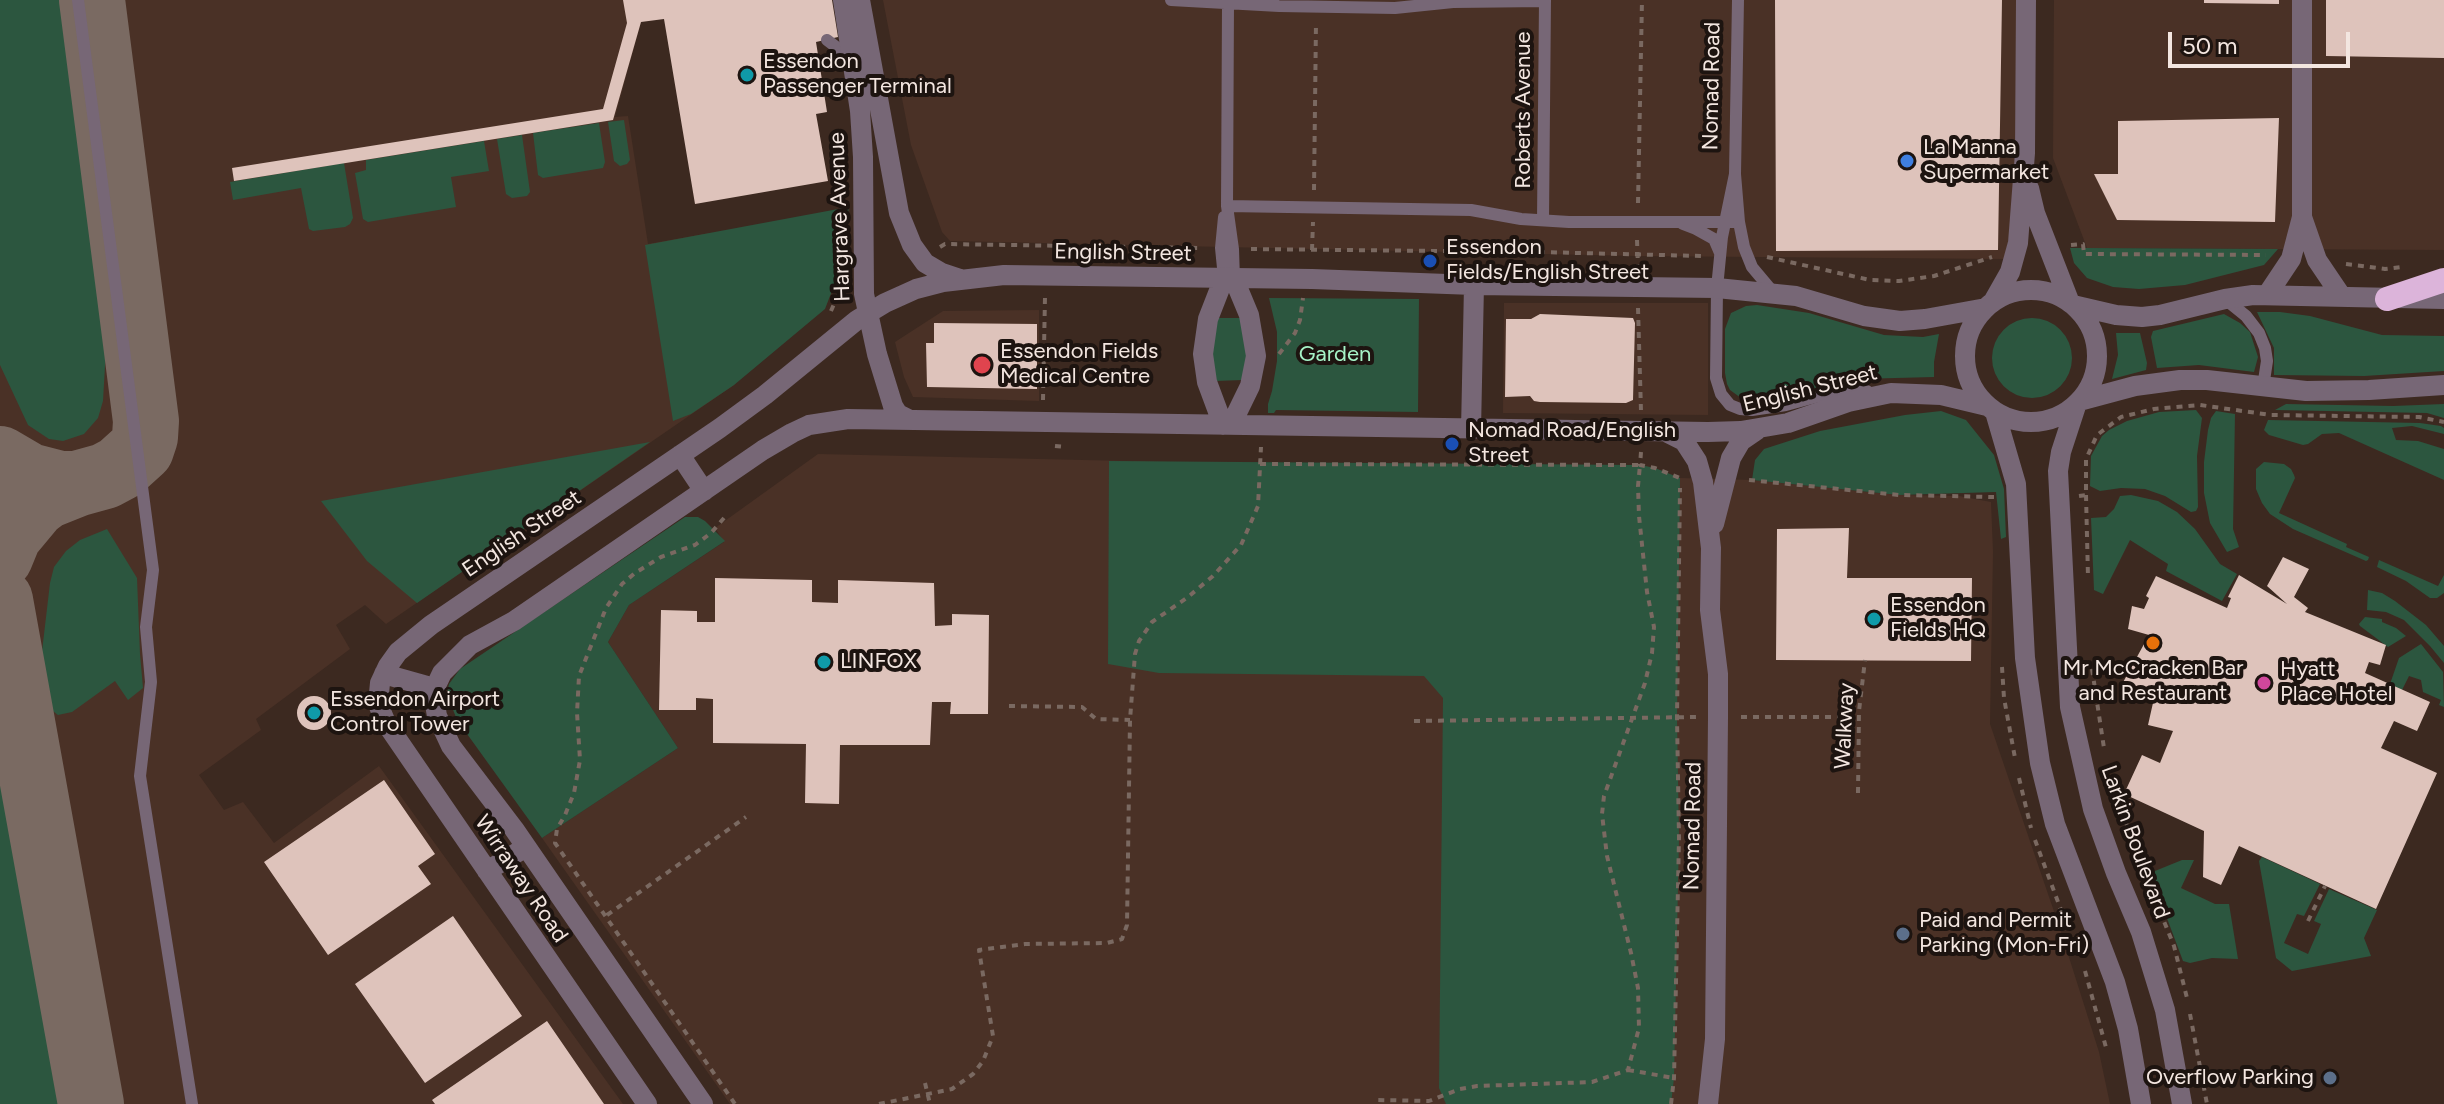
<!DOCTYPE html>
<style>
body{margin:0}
#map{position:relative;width:2444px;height:1104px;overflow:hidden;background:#3c2920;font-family:Figtree,sans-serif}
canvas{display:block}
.scale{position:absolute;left:2168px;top:32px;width:182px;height:36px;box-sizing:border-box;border:4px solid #f3e6e0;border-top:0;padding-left:10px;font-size:24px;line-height:28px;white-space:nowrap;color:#f3e6e0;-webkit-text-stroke:6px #1d1410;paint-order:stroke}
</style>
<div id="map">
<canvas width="2444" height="1104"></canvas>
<div class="scale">50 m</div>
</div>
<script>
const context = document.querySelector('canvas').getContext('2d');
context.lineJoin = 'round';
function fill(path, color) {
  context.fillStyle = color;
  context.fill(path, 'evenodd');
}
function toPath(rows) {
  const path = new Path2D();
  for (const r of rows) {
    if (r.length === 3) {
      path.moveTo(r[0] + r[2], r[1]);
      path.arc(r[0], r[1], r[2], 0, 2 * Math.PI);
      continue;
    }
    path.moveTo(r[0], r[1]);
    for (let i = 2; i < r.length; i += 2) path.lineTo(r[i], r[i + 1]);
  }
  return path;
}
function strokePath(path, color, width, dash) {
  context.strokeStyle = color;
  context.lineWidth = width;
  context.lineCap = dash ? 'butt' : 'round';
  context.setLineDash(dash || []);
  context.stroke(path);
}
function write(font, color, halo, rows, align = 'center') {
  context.font = font + ' Figtree,sans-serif';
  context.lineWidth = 8;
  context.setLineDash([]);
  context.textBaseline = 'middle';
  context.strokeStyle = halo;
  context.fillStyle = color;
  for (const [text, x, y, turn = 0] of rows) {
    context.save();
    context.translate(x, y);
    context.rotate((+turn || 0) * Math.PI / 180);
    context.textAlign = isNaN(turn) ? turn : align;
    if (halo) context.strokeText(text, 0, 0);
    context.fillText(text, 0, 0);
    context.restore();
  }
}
fill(toPath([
 [0,0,637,0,641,22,615,117,628,116,648,244,710,233,734,385,386,624,365,605,336,625,350,649,256,719,261,730,199,775,224,810,243,802,274,843,379,766,623,1104,0,1104],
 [883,0,2017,0,2015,215,2004,259,1637,256,950,241,942,232,911,145],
 [2054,0,2444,0,2444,250,2087,248,2053,158],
 [1504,303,1708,303,1708,415,1503,413],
 [1039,310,1039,401,913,397,904,377,895,342,943,311],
 [818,454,1260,464,1640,465,1655,468,1680,478,1752,480,1899,495,1959,496,1991,502,1993,552,1990,724,2061,932,2099,1052,2110,1104,730,1104,542,838,678,748,608,642,629,605,724,542,715,528]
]), '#4a3126');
fill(toPath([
 [0,0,62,0,87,203,107,331,103,401,98,418,84,434,63,441,49,439,28,425,0,365],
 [624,120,630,160,627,164,620,166,614,161,608,122],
 [599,123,605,162,603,168,543,178,538,175,533,133],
 [522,135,530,192,527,196,512,198,506,194,497,139],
 [484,141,489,171,451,177,456,207,368,222,363,219,355,173,366,170,366,160],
 [344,163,353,218,350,224,345,227,313,231,309,229,301,188,233,200,230,182],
 [849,207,840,270,825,309,734,385,691,414,673,421,645,245],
 [2070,248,2087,248,2278,249,2264,265,2185,285,2139,289,2113,287,2087,278,2074,263],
 [1269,298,1419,299,1418,412,1276,410,1274,413,1268,413,1268,404,1272,391,1277,361,1277,332],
 [1757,305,1809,313,1884,335,1923,337,1939,334,1934,362,1934,377,1858,379,1839,381,1772,401,1758,403,1741,398,1730,390,1727,384,1725,373,1725,329,1731,313,1746,306],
 [2257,312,2280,312,2310,316,2382,335,2444,336,2444,371,2364,376,2274,375,2274,348],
 [2224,314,2240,323,2250,332,2258,357,2254,372,2199,365,2157,368,2151,337,2153,331],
 [1217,318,1242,318,1247,354,1243,380,1215,381,1212,358],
 [2032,358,40],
 [2116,333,2140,333,2147,363,2146,370,2112,379,2118,355],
 [2286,404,2393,406,2444,404,2444,418,2427,413,2275,410],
 [2196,410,2202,418,2197,456,2198,507,2196,511,2191,512,2165,496,2145,489,2121,488,2100,491,2090,486,2091,456,2102,436,2109,430,2127,421,2159,412],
 [1941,411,1966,420,1994,455,2004,489,2006,537,2001,539,1996,492,1899,495,1752,480,1755,460,1764,449,1820,431,1905,415],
 [2216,411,2235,414,2233,529,2239,547,2227,552,2210,523,2204,493,2204,462,2208,430,2211,418],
 [2268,420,2420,423,2441,426,2444,428,2444,434,2412,426,2392,428,2396,440,2418,441,2444,449,2444,480,2339,433,2322,434,2308,444,2303,445,2269,435,2264,430],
 [650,442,417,603,367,561,321,501],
 [1109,461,1640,465,1655,468,1680,478,1677,717,1679,838,1674,1078,1671,1104,1446,1104,1439,1088,1443,698,1424,676,1159,673,1108,664],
 [2264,462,2284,464,2291,469,2294,475,2295,478,2279,513,2347,544,2346,547,2369,557,2368,560,2366,561,2293,529,2270,514,2262,503,2256,489,2256,469],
 [2131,495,2158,501,2177,512,2195,529,2220,564,2237,574,2222,601,2166,571,2168,564,2130,540,2103,594,2094,590,2091,518,2106,517,2114,509,2120,496],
 [685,517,698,517,705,521,725,541,629,605,608,642,678,748,542,838,457,720,447,694,449,684,460,669],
 [107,529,137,578,140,654,143,688,128,700,115,681,72,712,58,715,49,708,45,700,41,660,50,583,54,567,66,551,80,540],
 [2379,560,2438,586,2444,575,2444,593,2437,598,2430,598,2406,581,2377,567],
 [2368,590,2382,593,2395,601,2426,625,2444,646,2444,663,2430,646,2404,620,2386,612,2367,610],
 [2365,617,2382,619,2382,622,2396,628,2406,636,2388,647,2360,626,2359,624],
 [2421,644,2443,672,2444,707,2439,705,2441,700,2423,692,2421,680,2409,676,2402,690,2390,684,2399,658],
 [0,757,50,1030,61,1104,0,1104],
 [2262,857,2320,884,2304,916,2297,914,2284,943,2308,954,2321,924,2314,921,2329,889,2377,910,2364,938,2371,956,2292,971,2276,958,2259,861],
 [2182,860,2194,860,2181,888,2215,904,2229,904,2238,959,2212,958,2190,963,2183,961,2150,873]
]), '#2c563f');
strokePath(toPath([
 [0,459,29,476,60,484,76,484,105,476,120,468,141,449,145,437,146,421,92,0],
 [0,557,9,535,34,505,46,496,76,484],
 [0,600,91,1104]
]), '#7a6a62', 66);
fill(toPath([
 [623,0,832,0,838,37,816,42,827,112,816,114,828,181,695,204,664,19,641,22,613,120,234,181,232,168,603,109,627,23],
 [1775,0,2002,0,1998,250,1776,251],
 [2204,0,2279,0,2279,4,2204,3],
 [2326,0,2444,0,2444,58,2326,56],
 [2279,118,2275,222,2117,220,2094,174,2118,174,2118,121],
 [1540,314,1633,318,1635,323,1633,400,1626,403,1540,402,1534,401,1530,396,1505,397,1506,319,1531,319],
 [934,323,1037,324,1037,389,927,387,926,343,934,343],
 [1849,528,1847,578,1972,578,1971,661,1776,660,1777,529],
 [2283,557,2309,569,2294,597,2308,608,2305,612,2386,645,2380,665,2369,662,2365,673,2430,702,2417,731,2394,721,2381,748,2437,773,2376,909,2239,846,2221,885,2203,877,2204,831,2124,794,2142,755,2160,763,2173,731,2148,725,2155,694,2121,686,2149,635,2128,629,2132,606,2144,609,2149,598,2146,596,2156,576,2227,608,2231,598,2228,597,2239,575,2287,604,2267,586],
 [715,578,812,580,812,602,838,603,838,580,934,583,935,626,952,625,952,614,989,615,988,714,950,714,951,702,932,702,930,745,840,745,839,804,805,803,806,744,713,743,713,699,696,698,696,710,659,710,661,610,697,611,697,622,715,622],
 [314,713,17],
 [384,780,435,854,418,866,431,884,328,955,264,862],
 [453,916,522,1016,425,1083,355,984],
 [547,1021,604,1104,435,1104,432,1100]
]), '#dec3bb');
strokePath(toPath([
 [1314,190,1316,22],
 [1638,203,1642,0],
 [1637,240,1638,267],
 [2071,245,2083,244,2084,254,2266,255],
 [940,247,945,244,1202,248],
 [1251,249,1538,252,1702,256],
 [1312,250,1313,222],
 [1767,257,1870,280,1899,281,1934,276,1992,257],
 [2346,264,2385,269,2401,267],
 [1638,308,1641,411],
 [831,311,840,290],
 [1279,354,1295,333,1300,320,1303,298],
 [1043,400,1045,297],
 [1055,446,1065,447],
 [1641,452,1640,465,1655,468,1680,478],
 [1260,464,1640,465,1638,486,1639,516,1647,592,1654,627,1652,653,1645,683,1604,796,1602,814,1607,856,1631,953,1638,988,1639,1028,1628,1070,1592,1082,1477,1086,1460,1089,1429,1101,1377,1100,1377,1104],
 [1749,480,1899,495,1994,497],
 [2086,495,2088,577],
 [2079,496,2086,495,2086,459,2097,435,2121,417,2154,409,2200,405,2271,415,2419,417,2444,422],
 [724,518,711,533,695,545,661,557,635,573,622,584,606,608,579,676,577,713,580,760,574,793,565,815,557,829,555,843,735,1104],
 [2002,667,2004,698,2015,758],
 [2092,669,2104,748],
 [1009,706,1082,707,1096,719,1130,720],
 [1741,717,1858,717],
 [1414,721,1696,717],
 [2110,776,2136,852,2174,946,2187,998],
 [2019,778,2031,828],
 [1858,793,1859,711,1865,660],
 [2035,840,2064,918],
 [607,915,746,817],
 [2308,921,2325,886],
 [2085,971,2107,1051],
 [2190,1014,2207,1104],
 [1628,1070,1674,1078],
 [925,1083,930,1104],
 [879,1104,952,1089,973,1074,983,1061,993,1036,979,950,1025,944,1107,943,1122,939,1127,925,1130,720,1135,654,1139,641,1152,622,1188,597,1213,576,1241,545,1258,506,1261,447],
 [1671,1104,1674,1078,1679,838,1677,717,1680,488]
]), '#7a6961', 4, [6, 6]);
strokePath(toPath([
 [78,0,153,570,146,627,151,682,140,776,192,1104],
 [1171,0,1279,6,1395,8,1453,2,1545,1],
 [1738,0,1735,174,1739,222,1744,247,1752,267,1773,292],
 [1228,4,1227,206,1233,249,1234,279],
 [827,40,852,59],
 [1735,174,1722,237,1717,288,1716,378,1721,394,1730,405,1740,409,1752,410,1786,405,1830,393,1867,391],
 [1227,206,1471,210,1521,219,1569,222,1739,222],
 [1224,217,1221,248,1224,278],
 [1543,220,1545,0],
 [1683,224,1696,229,1714,239,1720,253],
 [2225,299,2246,316,2259,333,2265,348,2267,361,2263,387]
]), '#776776', 12);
strokePath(toPath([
 [843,0,860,111,863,157,864,294,877,354,893,406,898,414,910,420],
 [860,0,899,213,912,245,925,263,942,273,960,279],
 [2029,188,2035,213,2070,303],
 [2302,217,2317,260,2342,297],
 [2031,356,66],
 [2267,295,2291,259,2302,217,2302,0],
 [1993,302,2010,272,2018,243,2025,153,2026,0],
 [2073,305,2116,315,2142,317,2160,315,2225,299,2253,295,2444,299],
 [2079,401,2135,386,2180,380,2207,380,2306,391,2369,390,2444,385],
 [2077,403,2061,452,2058,471,2070,707,2093,809,2116,873,2141,932,2165,1010,2182,1104],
 [1995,412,2016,484,2025,658,2040,763,2055,824,2115,982,2128,1029,2141,1104],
 [1223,425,1207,382,1203,354,1208,319,1224,278],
 [1231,425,1250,386,1256,356,1249,315,1234,279],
 [1471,430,1474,285],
 [1668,433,1684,441,1697,461,1703,482,1711,548,1710,610,1718,674,1718,717,1715,1039,1708,1104],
 [680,455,704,491],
 [1714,524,1731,458,1741,441,1757,430],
 [384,674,434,688],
 [487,871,526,847],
 [647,1104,386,723,378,704,380,683,388,666,398,652,431,625,720,428,765,395,857,320,885,303,916,289,943,282,1004,275,1312,279,1474,285,1717,288,1796,296,1864,316,1900,321,1925,319,1986,308],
 [703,1104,514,829,451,746,437,716,433,692,442,673,470,645,514,621,763,450,792,433,809,425,848,419,1708,432,1741,431,1788,423,1848,402,1891,393,1941,395,1987,406]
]), '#776776', 20);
strokePath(toPath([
 [2387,299,2444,280]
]), '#dcb4da', 24);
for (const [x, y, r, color] of [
 [747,75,8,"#0f9aa8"],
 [1907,161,8,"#3f7fe0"],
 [1430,261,8,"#1a4fb4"],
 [982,365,10,"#e0444e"],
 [1452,444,8,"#1a4fb4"],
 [1874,619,8,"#0f9aa8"],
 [2153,643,8,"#e8710a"],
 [824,662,8,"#0f9aa8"],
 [2264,683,8,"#d1479c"],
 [314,713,8,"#0f9aa8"],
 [1903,934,8,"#5c6f8a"],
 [2330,1078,8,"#5c6f8a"]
]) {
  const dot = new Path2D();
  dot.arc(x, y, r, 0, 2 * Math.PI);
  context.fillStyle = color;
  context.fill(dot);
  strokePath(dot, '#1d1410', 3);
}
write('22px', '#f3e6e0', '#1d1410', [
 ["Essendon",763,62],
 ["Passenger Terminal",763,87],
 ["La Manna",1923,148],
 ["Supermarket",1923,173],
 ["Essendon",1446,248],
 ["Fields/English Street",1446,273],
 ["Essendon Fields",1000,352],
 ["Medical Centre",1000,377],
 ["Nomad Road/English",1468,431],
 ["Street",1468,456],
 ["Essendon",1890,606],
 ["Fields HQ",1890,631],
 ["LINFOX",840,662],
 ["Mr McCracken Bar",2153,669,"center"],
 ["and Restaurant",2153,694,"center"],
 ["Hyatt",2280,670],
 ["Place Hotel",2280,695],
 ["Essendon Airport",330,700],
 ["Control Tower",330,725],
 ["Paid and Permit",1919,921],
 ["Parking (Mon-Fri)",1919,946],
 ["Overflow Parking",2314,1078,"right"]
], 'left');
write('22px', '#f3e6e0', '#1d1410', [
 ["Nomad Road",1712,86,-89],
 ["Roberts Avenue",1524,110,-90],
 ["Hargrave Avenue",840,217,-92],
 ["English Street",1123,253,1],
 ["English Street",1810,389,-14],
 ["English Street",522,534,-34],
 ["Walkway",1845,726,-87],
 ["Nomad Road",1693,826,-89],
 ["Larkin Boulevard",2135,842,70],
 ["Wirraway Road",521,879,56]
]);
write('22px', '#a6f3c7', '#1d1410', [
 ["Garden",1335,355]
]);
</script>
